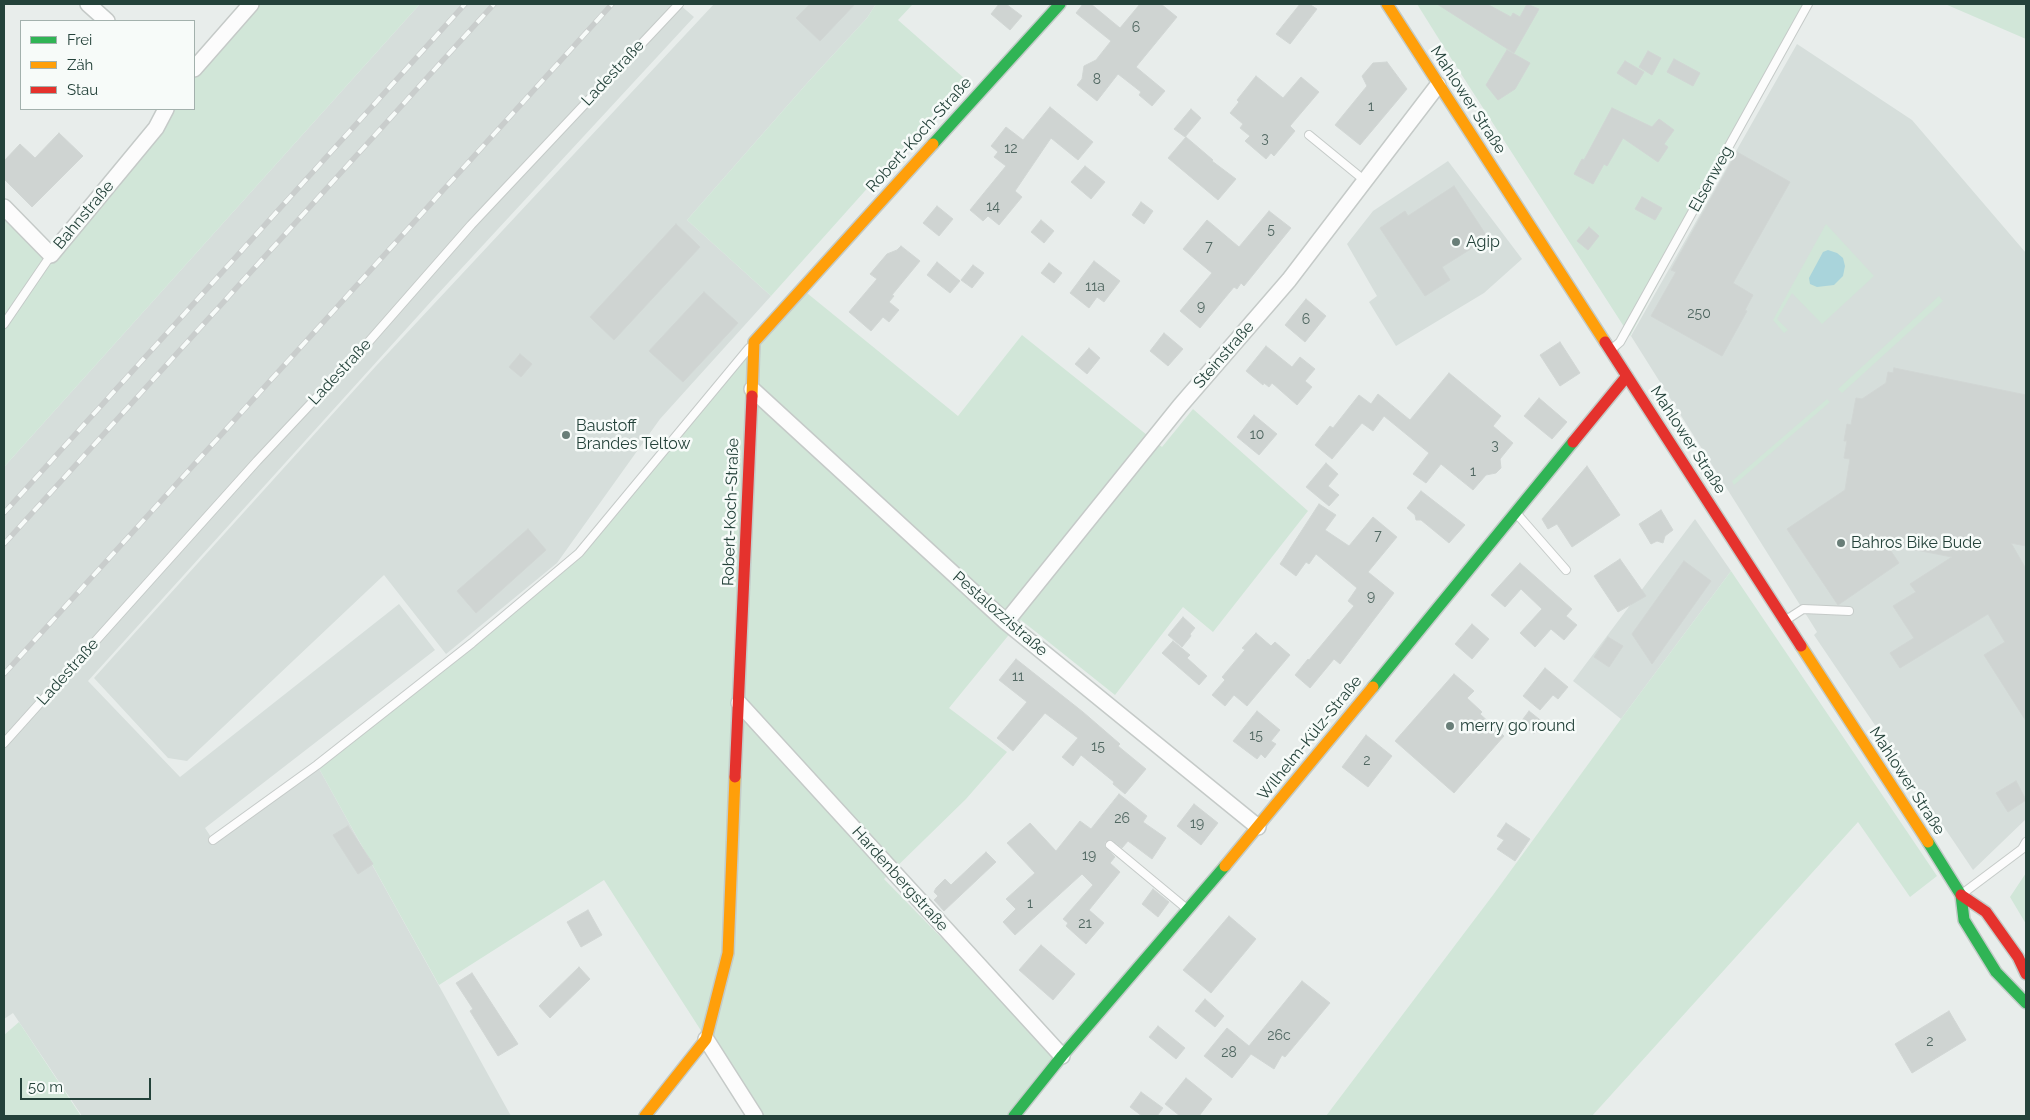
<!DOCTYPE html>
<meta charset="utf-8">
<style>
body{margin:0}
#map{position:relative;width:2030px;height:1120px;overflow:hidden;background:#e8edeb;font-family:Raleway,sans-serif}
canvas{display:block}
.frame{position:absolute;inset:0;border:5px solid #24423a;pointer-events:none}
.legend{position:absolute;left:20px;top:20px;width:175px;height:90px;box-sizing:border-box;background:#f7fbf9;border:1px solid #a3b1ad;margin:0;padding:6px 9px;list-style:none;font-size:15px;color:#24423a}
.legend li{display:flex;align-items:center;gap:10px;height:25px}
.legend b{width:25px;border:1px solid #a3b1ad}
.scale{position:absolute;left:20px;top:1078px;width:131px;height:22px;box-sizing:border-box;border:2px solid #24423a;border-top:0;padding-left:6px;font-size:15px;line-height:18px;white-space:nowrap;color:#24423a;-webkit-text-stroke:4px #f7fbf9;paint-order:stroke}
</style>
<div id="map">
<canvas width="2030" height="1120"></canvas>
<div class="frame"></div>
<ul class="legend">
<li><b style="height:6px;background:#30b455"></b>Frei</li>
<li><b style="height:6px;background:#ff9f0a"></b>Zäh</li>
<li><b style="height:6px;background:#e5322d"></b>Stau</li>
</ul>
<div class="scale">50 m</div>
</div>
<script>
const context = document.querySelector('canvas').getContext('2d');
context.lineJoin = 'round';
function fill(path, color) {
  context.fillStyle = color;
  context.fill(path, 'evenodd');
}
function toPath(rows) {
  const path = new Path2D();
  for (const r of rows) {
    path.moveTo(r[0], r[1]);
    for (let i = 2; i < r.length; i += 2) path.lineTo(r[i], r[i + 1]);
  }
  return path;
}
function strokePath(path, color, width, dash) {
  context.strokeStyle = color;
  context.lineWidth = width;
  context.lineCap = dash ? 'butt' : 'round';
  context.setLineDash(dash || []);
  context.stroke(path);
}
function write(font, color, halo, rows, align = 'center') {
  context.font = font + ' Raleway,sans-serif';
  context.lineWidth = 5;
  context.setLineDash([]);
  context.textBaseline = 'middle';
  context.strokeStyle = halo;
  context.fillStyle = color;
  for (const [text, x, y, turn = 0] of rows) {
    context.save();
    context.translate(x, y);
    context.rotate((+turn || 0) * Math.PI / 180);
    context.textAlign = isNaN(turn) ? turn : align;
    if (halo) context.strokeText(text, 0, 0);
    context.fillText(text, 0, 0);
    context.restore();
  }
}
fill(toPath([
 [420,4,679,4,694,17,436,296,88,681,180,777,399,604,435,650,205,828,213,840,317,765,511,1116,82,1116,13,1013,4,1019,4,467],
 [714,4,876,4,867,18,809,81,687,220,771,296,660,419,557,563,446,654,384,575,187,761,168,758,94,678,376,366],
 [1797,44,1912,120,2026,253,2026,592,2009,603,2026,628,2026,819,1973,870,1814,635,1817,632,1631,336],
 [1448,161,1522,259,1484,293,1396,346,1369,302,1377,296,1347,244,1373,211],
 [1695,519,1731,571,1621,719,1573,681]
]), '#d6dedb');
fill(toPath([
 [251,4,420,4,4,467,4,207,51,254,166,109,194,109,194,69],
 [876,4,913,4,898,20,965,79,771,296,687,220,809,81,867,18],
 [1417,4,1808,4,1630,336,1447,52],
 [1945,4,2026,4,2026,39],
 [1826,224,1874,276,1822,324,1792,293,1777,319,1788,330,1784,333,1773,320],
 [802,289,958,416,1022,335,1162,447,1193,409,1308,511,1213,632,1183,607,1115,695,1021,620,949,708,1007,752,966,799,884,879,1056,1055,1006,1116,756,1116,604,880,439,985,317,765,579,553],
 [1939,296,1943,301,1842,393,1838,389],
 [1827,399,1830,402,1734,485,1732,481],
 [1731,571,1937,876,1910,897,1858,822,1592,1116,1326,1116,1493,895,1621,719],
 [2026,873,2026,924,2010,897],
 [19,1022,81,1116,4,1116,4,1035]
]), '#d1e6d8');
fill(toPath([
 [1828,250,1837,253,1843,258,1845,266,1843,276,1834,285,1817,287,1810,284,1809,278,1823,252]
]), '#a9d4db');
const building = toPath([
 [810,4,855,4,820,41,796,18,810,4],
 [999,4,1006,4,1022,16,1010,30,991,14,999,4],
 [1083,4,1091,4,1120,28,1140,4,1161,4,1177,17,1136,67,1165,91,1152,106,1139,95,1141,92,1118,74,1097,101,1077,85,1082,79,1084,66,1096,60,1111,41,1076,13,1083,4],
 [1300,4,1309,4,1317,9,1290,44,1276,34,1300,4],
 [1437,4,1487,4,1511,17,1513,13,1520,17,1527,4,1539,9,1514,53,1437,4],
 [1507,50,1530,63,1515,89,1498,100,1486,85,1507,50],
 [1648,51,1661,58,1652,75,1639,67,1648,51],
 [1674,59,1700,73,1693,86,1667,72,1674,59],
 [1625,61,1644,72,1636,85,1617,73,1625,61],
 [1387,62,1407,89,1360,145,1335,125,1367,86,1362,76,1373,63,1387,62],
 [1256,76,1283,98,1301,77,1319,92,1290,126,1295,131,1274,156,1271,153,1266,159,1245,141,1250,136,1240,128,1243,124,1230,113,1239,102,1237,100,1256,76],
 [1050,107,1093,142,1078,160,1051,138,1015,191,1022,197,999,225,988,216,983,221,970,210,1006,166,994,157,998,152,991,146,1006,127,1023,140,1050,107],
 [1612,108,1652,127,1659,119,1674,130,1664,144,1668,147,1658,162,1623,138,1607,166,1604,164,1593,184,1574,174,1582,159,1584,160,1612,108],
 [1191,109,1201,118,1185,137,1174,129,1191,109],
 [59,133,83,156,32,207,4,179,4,161,20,144,35,158,59,133],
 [1186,137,1213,160,1212,161,1236,179,1218,200,1168,158,1186,137],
 [1737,152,1790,182,1733,283,1753,295,1745,310,1747,311,1722,356,1651,316,1676,272,1671,270,1737,152],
 [1085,166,1105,182,1091,199,1071,182,1085,166],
 [1454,186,1488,238,1442,267,1450,280,1425,296,1380,228,1405,211,1408,216,1454,186],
 [1642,197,1662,208,1655,220,1635,209,1642,197],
 [1141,202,1153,211,1144,224,1132,215,1141,202],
 [937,206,953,219,939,236,923,223,937,206],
 [1269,211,1291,228,1244,286,1241,283,1237,289,1234,287,1200,328,1180,311,1212,273,1183,249,1207,220,1239,247,1269,211],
 [1041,220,1054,231,1044,243,1031,232,1041,220],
 [676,224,700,247,614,340,590,317,676,224],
 [1589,227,1599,236,1588,250,1577,241,1589,227],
 [901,246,920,261,892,295,894,296,889,302,899,310,889,322,883,317,871,331,849,312,877,279,870,274,887,254,897,250,901,246],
 [1094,261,1120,281,1104,302,1097,297,1089,308,1070,293,1094,261],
 [937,262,960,281,950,293,927,275,937,262],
 [1049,263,1062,273,1054,283,1041,273,1049,263],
 [973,265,984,273,972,288,961,280,973,265],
 [704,292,738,323,683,382,649,351,704,292],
 [1306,299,1326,316,1305,342,1285,325,1306,299],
 [1164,333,1183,349,1168,366,1150,351,1164,333],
 [1560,342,1580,373,1560,386,1540,355,1560,342],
 [1266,346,1292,367,1300,357,1315,369,1305,381,1312,387,1297,405,1272,383,1269,387,1264,383,1263,385,1246,371,1266,346],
 [1089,348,1100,358,1087,374,1075,364,1089,348],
 [520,354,532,364,521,377,509,367,520,354],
 [1894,368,2026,395,2026,546,2011,543,2026,569,2026,721,1984,655,2005,642,1988,614,1900,668,1890,653,1914,638,1893,606,1916,592,1910,584,1952,557,1886,544,1899,563,1838,605,1787,529,1845,490,1850,459,1844,458,1847,441,1844,441,1847,424,1851,425,1856,398,1862,399,1886,383,1888,372,1893,373,1894,368],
 [1449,373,1501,416,1493,426,1513,443,1500,459,1501,468,1496,473,1486,475,1473,490,1441,464,1426,483,1413,474,1429,453,1384,416,1373,431,1362,423,1332,459,1315,445,1330,426,1333,428,1359,395,1371,404,1378,394,1410,420,1449,373],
 [1539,398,1567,422,1552,439,1524,416,1539,398],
 [1254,415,1277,434,1259,455,1237,437,1254,415],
 [1326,463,1338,474,1328,486,1339,495,1329,506,1306,487,1326,463],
 [1587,466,1620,515,1572,547,1557,524,1548,529,1542,519,1587,466],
 [1421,491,1465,525,1449,543,1421,520,1416,520,1415,515,1407,508,1421,491],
 [1319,504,1336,515,1325,530,1349,546,1373,517,1397,537,1368,572,1394,593,1340,664,1334,659,1310,688,1295,675,1308,659,1309,660,1354,606,1348,601,1357,588,1316,554,1309,564,1306,562,1296,576,1280,564,1319,504],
 [1661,510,1673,530,1665,536,1663,543,1657,541,1651,544,1639,524,1661,510],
 [528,529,546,550,476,613,457,591,528,529],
 [1620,559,1646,596,1618,612,1594,576,1620,559],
 [1684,561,1711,581,1652,664,1632,634,1684,561],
 [1520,563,1572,609,1566,616,1577,625,1564,640,1551,629,1535,647,1520,633,1542,609,1521,589,1505,607,1491,595,1520,563],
 [1183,617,1195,628,1190,634,1191,636,1182,647,1168,635,1183,617],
 [1472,624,1489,639,1472,659,1455,644,1472,624],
 [1256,633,1271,646,1275,642,1290,655,1247,706,1234,695,1225,706,1212,695,1225,680,1222,677,1245,650,1242,648,1256,633],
 [1608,637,1623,646,1609,667,1594,657,1608,637],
 [1173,641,1190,655,1187,658,1207,676,1199,685,1162,653,1173,641],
 [1016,659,1083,712,1120,744,1118,746,1146,769,1125,794,1113,784,1114,782,1081,755,1073,766,1062,757,1078,738,1045,713,1013,751,997,738,1027,702,999,680,1016,659],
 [1545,668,1568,687,1558,699,1553,695,1540,710,1523,696,1545,668],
 [1454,674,1474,691,1467,698,1482,712,1480,714,1504,736,1454,793,1395,741,1454,674],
 [1257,711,1280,730,1271,741,1276,744,1265,758,1261,754,1257,759,1233,741,1257,711],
 [1529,711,1544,723,1534,734,1520,723,1529,711],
 [1366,735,1392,756,1368,787,1342,767,1366,735],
 [2016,781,2026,800,2008,812,1996,793,2016,781],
 [1119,794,1147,816,1143,822,1166,838,1152,859,1128,841,1122,848,1111,840,1105,842,1105,847,1115,857,1110,863,1120,872,1089,910,1104,923,1086,944,1066,926,1068,923,1063,919,1093,885,1082,874,1015,935,1003,922,1016,909,1006,899,1035,873,1007,843,1030,823,1056,851,1080,821,1091,829,1119,794],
 [1194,804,1218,823,1201,845,1177,826,1194,804],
 [1506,823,1530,839,1515,861,1497,849,1504,840,1497,836,1506,823],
 [348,826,373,864,358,874,333,835,348,826],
 [986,852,996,862,944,911,934,900,938,896,934,892,936,888,945,879,951,885,986,852],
 [1153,889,1169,902,1158,917,1142,904,1153,889],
 [588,910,602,935,581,947,567,922,588,910],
 [1229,916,1256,939,1211,993,1183,970,1229,916],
 [1041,945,1075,974,1053,1000,1019,970,1041,945],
 [579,967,590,979,550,1018,539,1006,579,967],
 [472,973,518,1044,498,1056,470,1011,473,1009,456,983,472,973],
 [1302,981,1330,1003,1285,1057,1282,1055,1274,1069,1251,1054,1232,1078,1204,1056,1227,1028,1249,1046,1302,981],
 [1205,999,1224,1016,1215,1027,1195,1011,1205,999],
 [1949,1011,1966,1040,1912,1073,1895,1044,1949,1011],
 [1158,1026,1185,1048,1176,1059,1149,1037,1158,1026],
 [1186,1078,1212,1099,1199,1116,1180,1116,1165,1104,1186,1078],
 [1141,1092,1163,1108,1157,1116,1142,1116,1130,1107,1141,1092]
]);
fill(building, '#cfd4d2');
strokePath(building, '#d1d6d4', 1);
const lane = toPath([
 [1309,135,1364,180],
 [4,324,51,255],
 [1612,349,1620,342,1808,4],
 [1517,514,1566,570],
 [1786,620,1803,609,1849,611],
 [4,743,257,461,365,346,471,225,679,4],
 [213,840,317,765,472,643,579,553,749,348],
 [1110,845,1187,909],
 [1962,894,2022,849,2026,842]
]);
const street = toPath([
 [88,4,107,21],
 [194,69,251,4],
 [4,207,51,255,156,128,166,109],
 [752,389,1006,622,1258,827],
 [1006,622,1180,406,1289,280,1438,85],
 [739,703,1062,1056],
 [706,1039,755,1116]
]);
const fast = toPath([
 [933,144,1060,4],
 [1373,687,1573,442],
 [1928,842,1961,895,1964,920,1996,972,2026,1003],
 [1014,1116,1062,1056,1225,866]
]);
const slow = toPath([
 [1387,4,1605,342],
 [752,396,754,342,933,144],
 [1801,646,1928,842],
 [1225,866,1373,687],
 [645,1116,706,1039,728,953,735,777]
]);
const jam = toPath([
 [1605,342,1801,646],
 [1573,442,1627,376],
 [735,777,752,396],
 [1961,895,1986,912,2018,957,2026,974]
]);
strokePath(lane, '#c5cac8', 10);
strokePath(street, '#c5cac8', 18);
strokePath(fast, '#c3cbc8', 14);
strokePath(slow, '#c3cbc8', 14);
strokePath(jam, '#c3cbc8', 14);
strokePath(lane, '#fcfcfc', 8);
strokePath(street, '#fcfcfc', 15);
strokePath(fast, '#30b455', 11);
strokePath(slow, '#ff9f0a', 11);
strokePath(jam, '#e5322d', 11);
const rail = toPath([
 [4,513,465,4],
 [4,544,494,4],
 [4,674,612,4]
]);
strokePath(rail, '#c9cdcc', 5.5);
strokePath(rail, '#f7fbf9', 4, [11]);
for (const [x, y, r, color] of [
 [1456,242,5,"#697e78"],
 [566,435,5,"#697e78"],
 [1841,543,5,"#697e78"],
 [1450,726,5,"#697e78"]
]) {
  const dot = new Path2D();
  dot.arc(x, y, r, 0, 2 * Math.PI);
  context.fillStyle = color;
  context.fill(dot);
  strokePath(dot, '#f7fbf9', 2);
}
write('14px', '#506761', null, [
 ["6",1136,28],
 ["8",1097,80],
 ["1",1371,107],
 ["3",1265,139],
 ["12",1011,149],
 ["14",993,207],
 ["5",1271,230],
 ["7",1209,247],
 ["11a",1095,287],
 ["9",1201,307],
 ["250",1699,314],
 ["6",1306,320],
 ["10",1257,435],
 ["3",1495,446],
 ["1",1473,472],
 ["7",1378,536],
 ["9",1371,597],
 ["11",1018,677],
 ["15",1256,736],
 ["15",1098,747],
 ["2",1367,761],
 ["26",1122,819],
 ["19",1197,824],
 ["19",1089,856],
 ["1",1030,904],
 ["21",1085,924],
 ["26c",1279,1036],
 ["2",1930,1042],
 ["28",1229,1053]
]);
write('16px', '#24423a', '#f7fbf9', [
 ["Ladestraße",613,73,-47],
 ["Mahlower Straße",1468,100,57],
 ["Robert-Koch-Straße",919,135,-48],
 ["Elsenweg",1711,179,-61],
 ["Bahnstraße",84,215,-50],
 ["Steinstraße",1224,355,-49],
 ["Ladestraße",340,372,-47],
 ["Mahlower Straße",1688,440,57],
 ["Robert-Koch-Straße",731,512,-88],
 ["Pestalozzistraße",1000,614,41],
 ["Ladestraße",68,672,-48],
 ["Wilhelm-Külz-Straße",1310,738,-51],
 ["Mahlower Straße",1907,781,57],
 ["Hardenbergstraße",900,879,48]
]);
write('16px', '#24423a', '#f7fbf9', [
 ["Agip",1466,242],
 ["Baustoff",576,426],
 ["Brandes Teltow",576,444],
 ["Bahros Bike Bude",1851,543],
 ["merry go round",1460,726]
], 'left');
</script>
